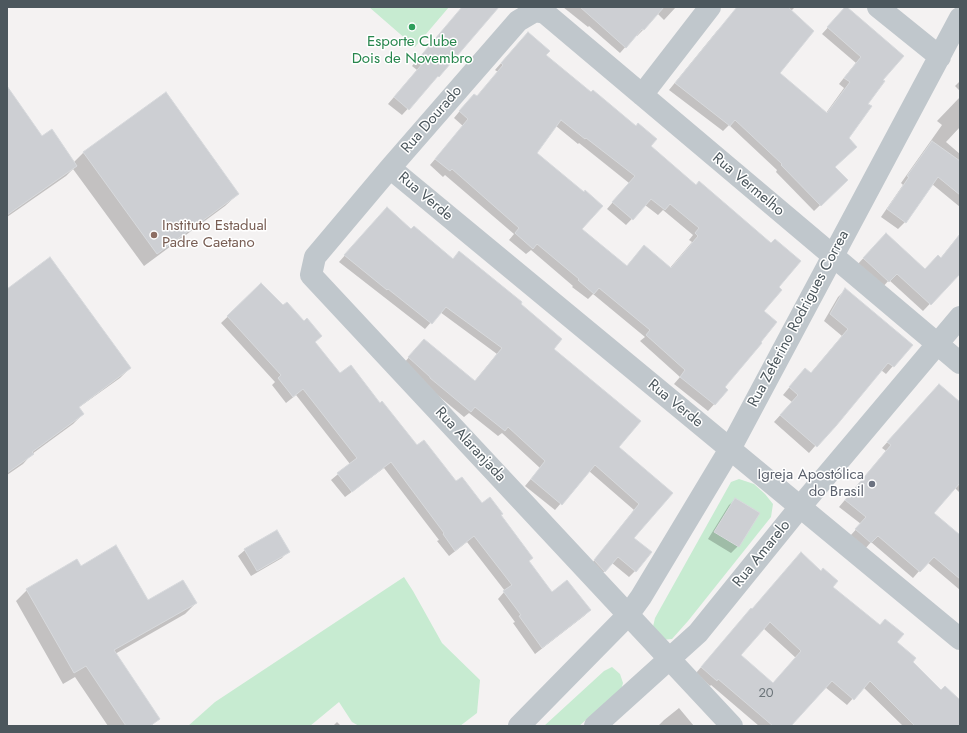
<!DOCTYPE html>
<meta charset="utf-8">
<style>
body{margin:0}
#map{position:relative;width:967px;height:733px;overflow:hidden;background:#f4f2f2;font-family:Jost,sans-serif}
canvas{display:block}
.frame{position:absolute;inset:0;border:8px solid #4c575d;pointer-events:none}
</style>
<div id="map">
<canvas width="967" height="733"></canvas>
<div class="frame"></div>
</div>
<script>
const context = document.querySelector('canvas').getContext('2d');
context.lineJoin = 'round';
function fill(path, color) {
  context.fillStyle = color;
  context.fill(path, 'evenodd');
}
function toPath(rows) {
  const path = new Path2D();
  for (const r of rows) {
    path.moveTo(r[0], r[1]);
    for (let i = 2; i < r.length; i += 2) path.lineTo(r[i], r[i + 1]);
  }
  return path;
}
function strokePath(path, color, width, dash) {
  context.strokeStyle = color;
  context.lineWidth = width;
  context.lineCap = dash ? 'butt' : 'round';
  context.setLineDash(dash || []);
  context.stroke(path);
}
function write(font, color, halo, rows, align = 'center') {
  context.font = font + ' Jost,sans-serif';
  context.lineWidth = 3;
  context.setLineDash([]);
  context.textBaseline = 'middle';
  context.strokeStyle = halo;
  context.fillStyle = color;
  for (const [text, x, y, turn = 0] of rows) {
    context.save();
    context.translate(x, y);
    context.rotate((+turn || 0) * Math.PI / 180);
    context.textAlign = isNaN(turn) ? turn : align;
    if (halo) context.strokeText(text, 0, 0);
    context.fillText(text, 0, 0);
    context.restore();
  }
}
fill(toPath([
 [369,7,449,7,415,47],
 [739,479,754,484,765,494,773,504,771,517,688,621,672,639,661,640,652,631,655,618,731,482],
 [404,577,413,591,442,643,480,680,477,713,460,726,359,726,352,722,339,702,310,726,188,726,215,702],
 [612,667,620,674,623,683,621,690,579,726,544,726,604,671]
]), '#c7ebd1');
fill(toPath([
 [463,7,497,7,438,76,402,115,388,104,417,70,412,66],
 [563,7,676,7,664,20,657,13,643,30,637,36,636,35,620,53,589,26,588,27],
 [749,7,795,7,791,11,778,73,826,113,844,88,839,84,856,63,822,34,840,14,882,80,867,104,847,138,834,167,846,180,814,211,776,172,777,170,729,125,723,131,669,90,717,31],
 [522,39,545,55,650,146,778,288,763,311,724,387,727,390,708,411,674,384,680,377,640,341,645,337,593,294,588,299,572,287,573,286,531,250,526,254,509,240,514,234,445,175,443,177,430,165,463,126,454,118,468,101,477,97,498,72,495,70],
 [556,126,578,144,579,143,629,183,607,209,626,225,645,205,658,215,663,210,693,235,689,240,692,242,670,268,644,246,626,267,581,229,535,153],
 [960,81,960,91,955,86],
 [7,97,42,137,74,162,83,153,238,194,225,206,144,266,73,169,66,176,7,217],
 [960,97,960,127,946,142,960,154,960,207,932,184,905,222,898,229,881,217,903,185,901,183,942,125,937,121],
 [387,208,411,230,452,260,459,253,519,304,552,350,618,447,671,493,633,538,635,571,629,577,612,563,599,577,589,567,634,510,589,471,555,510,525,486,540,468,502,433,498,436,469,413,464,417,424,384,403,364,418,347,474,382,497,354,440,312,425,329,339,262],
 [960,234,960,272,923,311,889,280,882,288,857,265,879,241,924,270,940,259],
 [261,285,315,342,340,375,380,404,417,447,482,505,500,516,528,561,552,594,590,610,584,616,535,654,513,623,515,622,498,599,505,591,467,542,449,556,437,541,439,540,384,468,345,497,331,480,350,464,296,395,286,403,272,385,275,382,221,323],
 [7,290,130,368,120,378,78,408,83,414,73,424,32,454,23,464,7,475],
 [845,290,911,345,886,374,881,370,809,453,774,422,792,402,783,395,798,377,810,374,842,336,824,321,838,297],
 [933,391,960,415,960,493,955,488,932,513,960,537,960,590,927,562,913,578,871,542,865,549,850,536,861,524,839,507,886,451,882,448],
 [736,499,758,513,738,546,731,553,708,539,729,505],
 [245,550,288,551,282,558,251,576,238,556],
 [81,567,148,601,196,603,185,614,115,654,156,721,151,726,108,726,75,677,63,684,16,601,27,590],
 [831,588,896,642,911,662,941,691,960,701,960,726,903,726,863,687,847,705,825,687,790,726,759,726,711,685,710,686,696,673,751,609],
 [763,628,796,658,772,684,740,655],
 [679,708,694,726,658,726,664,720],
 [337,722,341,726,333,726]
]), '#0003');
const building = toPath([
 [462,7,499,7,439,77,438,76,409,110,394,97,423,63,418,59,462,7],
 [580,7,664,7,644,30,642,29,626,48,580,7],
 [737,7,788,7,814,31,780,73,827,113,850,82,844,78,861,57,827,27,845,7,847,7,904,56,883,80,885,81,868,104,872,106,849,138,857,147,835,167,848,180,821,206,781,165,782,164,735,120,730,126,675,83,737,7],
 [528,32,550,51,546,55,591,92,593,90,636,126,638,123,657,139,651,146,696,185,699,181,771,243,775,239,801,261,779,287,782,290,764,311,777,322,761,342,762,343,725,387,728,390,715,405,680,377,685,370,646,335,650,330,599,288,594,294,578,280,579,279,537,244,533,249,515,233,519,228,452,169,450,171,435,159,468,119,459,111,474,94,477,96,503,65,501,63,528,32],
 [561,120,585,139,586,138,635,176,612,202,633,220,651,199,665,210,670,204,699,228,695,233,698,236,671,268,644,245,627,266,582,229,603,206,585,190,584,192,537,153,561,120],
 [7,86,42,136,52,129,77,166,7,215,7,86],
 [166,92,239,194,157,254,83,152,166,92],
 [932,141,960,161,960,195,938,177,906,223,887,209,909,177,907,176,932,141],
 [387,207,411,229,414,226,453,259,459,251,522,302,521,304,562,339,554,349,641,421,619,447,673,493,634,538,652,552,636,572,618,557,605,572,594,560,639,504,595,465,562,505,531,479,545,461,508,427,505,431,475,407,471,412,430,378,430,377,408,357,424,339,475,381,502,348,446,307,432,324,388,289,387,290,344,255,387,207],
 [886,233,925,269,938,255,941,258,960,234,960,274,931,305,897,274,889,282,863,258,886,233],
 [50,257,131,368,79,407,84,414,32,452,34,454,7,473,7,289,50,257],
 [261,283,283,305,287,302,304,321,307,318,322,336,315,342,340,373,351,365,380,403,382,401,417,445,424,440,456,481,462,477,482,503,490,497,503,514,501,515,533,558,529,561,552,592,567,580,591,610,542,648,519,616,521,615,503,591,512,585,474,536,455,551,443,534,444,533,391,462,352,492,337,473,357,458,303,389,293,397,278,378,281,375,227,316,261,283],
 [845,288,913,345,894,367,888,363,836,426,817,447,780,415,798,395,789,387,805,368,811,373,848,329,830,314,845,288],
 [939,384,960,402,960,483,934,513,960,535,960,579,934,557,920,572,878,536,871,543,855,529,866,517,845,500,891,445,887,442,939,384],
 [735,498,760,513,739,547,714,532,735,498],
 [277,530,290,552,257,571,244,549,277,530],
 [116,545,148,600,183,580,197,603,114,650,160,719,150,726,126,726,86,666,74,673,26,589,77,559,81,566,116,545],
 [801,552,821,571,823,568,838,581,833,587,880,625,885,619,904,634,897,642,916,658,913,662,941,690,945,686,960,700,960,726,915,726,870,681,854,700,832,681,791,726,773,726,718,679,717,681,701,667,751,608,752,609,801,552],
 [770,622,801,651,773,683,741,655,770,622]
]);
fill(building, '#cdcfd3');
strokePath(building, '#d7d9dc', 1);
strokePath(toPath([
 [878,7,940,57],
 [642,95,710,7],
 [390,168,960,639],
 [519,726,628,615,641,597,730,449,960,18],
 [595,726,698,633,800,507,960,317],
 [732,726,311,275,315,257,390,168,518,21,535,11,545,13,960,363]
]), '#c0c7cc', 22);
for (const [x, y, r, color] of [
 [412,27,4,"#2e9e5b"],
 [154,235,4,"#8d6e63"],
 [872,484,4,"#6b7280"]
]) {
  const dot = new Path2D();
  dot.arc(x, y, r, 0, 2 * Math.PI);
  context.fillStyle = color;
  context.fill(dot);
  strokePath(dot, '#fff', 1.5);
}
write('13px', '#6c757a', null, [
 ["20",766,694]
]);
write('15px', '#27864d', '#fff', [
 ["Esporte Clube",412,42],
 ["Dois de Novembro",412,59]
]);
write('15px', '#4c575d', '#fff', [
 ["Rua Dourado",432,120,-49],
 ["Rua Vermelho",748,185,40],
 ["Rua Verde",425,197,40],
 ["Rua Zeferino Rodrigues Correa",799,319,-62],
 ["Rua Verde",675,404,39],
 ["Rua Alaranjada",470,445,47],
 ["Rua Amarelo",762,554,-51]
]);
write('15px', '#785e54', '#fff', [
 ["Instituto Estadual",162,226],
 ["Padre Caetano",162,243]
], 'left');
write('15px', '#5b616d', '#fff', [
 ["Igreja Apostólica",864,475],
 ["do Brasil",864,492]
], 'right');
</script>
